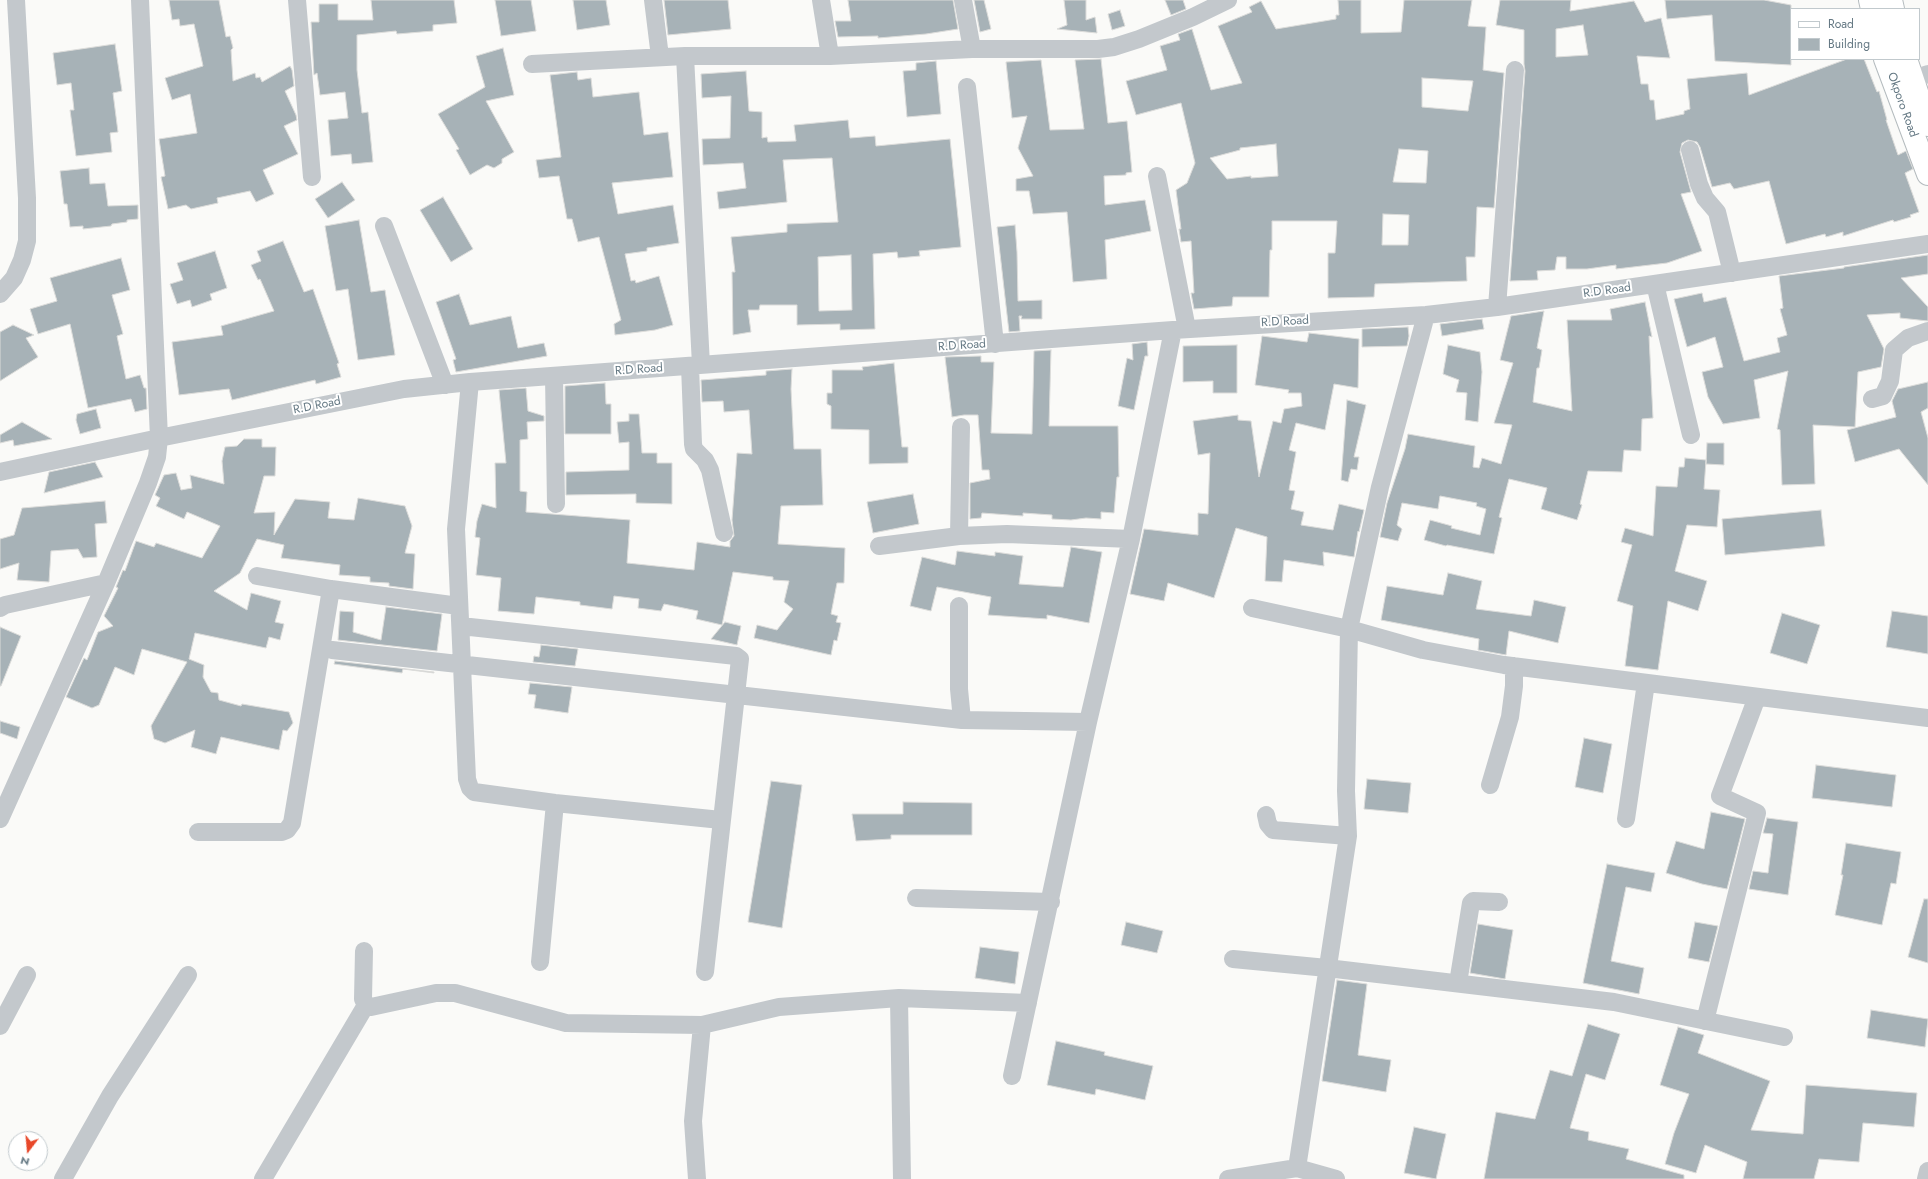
<!DOCTYPE html>
<style>
body{margin:0}
#map{position:relative;width:1928px;height:1179px;overflow:hidden;background:#fafaf8;font-family:Jost,sans-serif}
canvas{display:block}
.legend{position:absolute;left:1790px;top:8px;width:130px;height:52px;box-sizing:border-box;background:#fff;border:1px solid #c1c9cd;margin:0;padding:5px 7px;list-style:none;font-size:12px;color:#647883}
.legend li{display:flex;align-items:center;gap:8px;height:20px}
.legend b{width:20px;border:1px solid #c1c9cd}
.north{position:absolute;left:8px;top:1131px;width:40px;height:40px;box-sizing:border-box;background:#fff;border:1px solid #c1c9cd;border-radius:50%;rotate:196deg;font-size:11px;font-weight:700;line-height:16px;text-align:center;color:#647883}
.north::after{content:'';display:block;margin:auto;width:14px;height:18px;background:#e8482a;clip-path:polygon(50% 0,100% 100%,50% 72%,0 100%)}
</style>
<div id="map">
<canvas width="1928" height="1179"></canvas>
<ul class="legend">
<li><b style="height:5px;background:#fff"></b>Road</li>
<li><b style="height:11px;background:#a7b2b7"></b>Building</li>
</ul>
<div class="north">N</div>
</div>
<script>
const context = document.querySelector('canvas').getContext('2d');
context.lineJoin = 'round';
function fill(path, color) {
  context.fillStyle = color;
  context.fill(path, 'evenodd');
}
function toPath(rows) {
  const path = new Path2D();
  for (const r of rows) {
    path.moveTo(r[0], r[1]);
    for (let i = 2; i < r.length; i += 2) path.lineTo(r[i], r[i + 1]);
  }
  return path;
}
function strokePath(path, color, width, dash) {
  context.strokeStyle = color;
  context.lineWidth = width;
  context.lineCap = dash ? 'butt' : 'round';
  context.setLineDash(dash || []);
  context.stroke(path);
}
function write(font, color, halo, rows, align = 'center') {
  context.font = font + ' Jost,sans-serif';
  context.lineWidth = 4;
  context.setLineDash([]);
  context.textBaseline = 'middle';
  context.strokeStyle = halo;
  context.fillStyle = color;
  for (const [text, x, y, turn = 0] of rows) {
    context.save();
    context.translate(x, y);
    context.rotate((+turn || 0) * Math.PI / 180);
    context.textAlign = isNaN(turn) ? turn : align;
    if (halo) context.strokeText(text, 0, 0);
    context.fillText(text, 0, 0);
    context.restore();
  }
}
const building = toPath([
 [169,0,219,0,226,37,230,36,233,48,231,50,233,81,255,73,256,78,260,77,262,82,290,66,292,70,294,86,285,91,296,115,297,120,284,126,298,154,263,170,274,194,256,202,250,191,217,198,218,203,191,209,186,205,168,209,161,177,165,176,159,139,197,133,190,94,172,100,165,78,203,66,194,24,180,26,179,19,172,20,169,0],
 [371,0,454,0,457,23,433,25,433,31,397,34,396,31,357,35,357,70,362,113,368,112,373,162,352,164,351,154,331,156,328,120,348,118,345,92,320,95,317,73,314,75,311,22,319,22,319,4,338,4,338,20,373,20,371,0],
 [495,0,531,0,536,31,501,36,495,0],
 [573,0,606,0,610,25,577,30,573,0],
 [664,0,728,0,731,29,668,35,664,0],
 [848,0,953,0,958,29,926,34,878,38,878,36,838,37,835,21,851,21,848,0],
 [974,0,984,0,991,29,980,32,974,0],
 [1064,0,1086,0,1086,20,1095,17,1097,33,1057,29,1067,25,1064,0],
 [1165,0,1183,0,1186,9,1171,15,1165,0],
 [1338,0,1361,0,1361,33,1401,32,1404,0,1472,0,1468,26,1486,27,1483,70,1504,73,1494,208,1477,207,1475,257,1466,257,1467,281,1375,284,1374,297,1328,298,1328,253,1335,253,1337,221,1272,221,1272,250,1270,250,1269,297,1233,297,1232,306,1194,309,1191,293,1194,293,1191,241,1181,242,1179,229,1181,229,1176,190,1187,183,1195,163,1181,103,1136,115,1126,81,1167,70,1160,46,1180,40,1178,34,1192,29,1211,90,1242,83,1218,26,1252,12,1249,7,1261,1,1276,29,1336,19,1336,15,1339,15,1338,0],
 [1422,78,1473,81,1468,111,1422,107,1422,78],
 [1276,144,1278,176,1251,178,1251,176,1227,179,1210,158,1240,150,1240,148,1276,144],
 [1399,149,1428,151,1426,183,1393,182,1399,149],
 [1383,214,1409,215,1408,245,1382,245,1383,214],
 [1500,0,1571,0,1570,11,1634,1,1645,22,1661,18,1670,58,1637,56,1641,84,1648,84,1650,100,1654,100,1656,120,1684,114,1684,111,1690,109,1687,79,1747,73,1749,95,1847,59,1864,59,1877,92,1879,91,1887,120,1886,120,1898,155,1906,151,1913,169,1905,173,1919,212,1910,215,1911,217,1894,222,1893,220,1843,236,1843,232,1826,237,1825,234,1786,244,1769,181,1734,189,1730,183,1712,187,1700,147,1697,142,1688,140,1682,143,1680,152,1691,192,1681,194,1702,251,1667,263,1616,269,1616,265,1587,269,1566,269,1566,257,1557,257,1555,270,1537,271,1538,280,1510,281,1525,71,1524,64,1524,30,1496,25,1500,0],
 [1583,25,1588,55,1556,57,1556,29,1583,25],
 [1665,0,1764,0,1791,5,1791,65,1715,61,1712,15,1667,19,1665,0],
 [1120,10,1125,26,1112,30,1108,14,1120,10],
 [115,44,122,91,113,93,118,132,110,133,112,152,76,156,70,110,74,110,71,83,57,85,53,53,115,44],
 [503,48,514,95,486,101,514,152,502,159,502,163,494,168,487,165,470,175,456,150,459,149,438,114,485,87,476,56,503,48],
 [1101,59,1108,123,1127,121,1132,172,1126,173,1126,175,1104,176,1105,205,1145,200,1151,231,1105,240,1107,279,1073,282,1067,212,1033,214,1029,191,1016,191,1016,179,1033,176,1018,148,1027,116,1012,118,1006,62,1041,60,1050,130,1084,129,1075,60,1101,59],
 [936,61,941,114,907,117,903,71,916,70,916,63,936,61],
 [746,71,749,111,762,112,762,138,767,137,768,142,796,141,794,125,848,120,850,138,875,136,876,146,950,139,961,247,919,251,920,256,898,258,897,252,873,254,875,329,840,330,840,324,797,325,797,305,760,305,759,310,748,310,751,332,733,335,732,272,735,272,731,237,787,232,787,224,838,222,832,158,783,160,787,202,719,209,717,192,746,188,743,163,703,165,702,139,730,138,731,96,702,98,701,74,746,71],
 [851,255,852,310,819,311,818,257,851,255],
 [577,72,578,80,591,78,593,97,639,92,644,135,668,132,673,177,612,183,618,214,673,205,679,243,647,248,647,251,625,254,631,281,635,280,636,283,659,276,673,325,655,330,615,335,614,324,621,320,599,237,578,242,572,219,567,219,559,176,539,178,536,160,561,157,550,75,577,72],
 [89,168,90,184,105,183,108,206,138,205,138,219,127,220,127,222,112,224,111,226,83,229,83,226,70,227,67,204,64,204,60,171,89,168],
 [342,182,355,200,328,218,315,199,342,182],
 [443,197,473,249,451,262,420,210,443,197],
 [359,220,371,292,385,290,395,355,358,360,348,289,336,291,325,226,359,220],
 [1015,225,1017,252,1018,301,1042,300,1042,319,1021,319,1022,316,1019,316,1020,331,1009,332,997,227,1015,225],
 [283,241,304,292,313,289,339,363,337,364,341,377,316,384,315,380,232,400,229,389,179,395,172,342,223,335,221,326,274,311,260,279,258,280,251,265,261,261,257,251,283,241],
 [215,251,227,288,210,294,212,300,192,307,190,300,177,304,170,284,183,280,177,263,215,251],
 [1928,255,1928,274,1901,278,1928,307,1928,321,1900,318,1900,313,1867,315,1884,349,1881,367,1858,372,1855,427,1813,425,1815,484,1782,485,1780,430,1777,429,1788,371,1754,380,1760,418,1723,424,1708,397,1702,372,1723,367,1715,337,1687,347,1674,299,1702,293,1704,302,1726,297,1744,361,1780,352,1777,338,1787,335,1780,309,1783,308,1779,276,1844,268,1844,267,1928,255],
 [121,258,130,290,112,295,123,334,117,336,126,379,140,375,144,388,146,388,147,409,135,412,131,399,88,408,70,324,38,334,30,309,57,301,50,278,121,258],
 [459,294,470,325,511,316,518,348,544,343,547,356,456,372,453,360,456,359,436,302,459,294],
 [1645,302,1652,337,1649,336,1653,418,1642,419,1641,451,1624,450,1622,472,1588,471,1580,504,1582,505,1577,520,1541,509,1547,488,1509,479,1499,517,1502,518,1494,554,1447,545,1446,546,1424,540,1430,520,1452,526,1451,528,1480,535,1486,509,1476,506,1477,503,1440,496,1438,509,1402,503,1397,525,1402,529,1398,541,1380,537,1387,503,1405,449,1408,434,1475,446,1473,467,1479,468,1482,458,1501,464,1512,425,1494,423,1513,363,1500,360,1511,316,1544,311,1537,348,1542,350,1539,368,1537,368,1533,402,1572,411,1567,320,1612,320,1610,309,1645,302],
 [1482,319,1484,329,1442,336,1440,324,1482,319],
 [13,325,34,335,26,338,38,357,0,381,0,332,13,325],
 [1408,327,1409,336,1407,346,1362,347,1362,329,1408,327],
 [1309,333,1359,339,1358,388,1334,384,1325,430,1296,423,1289,450,1296,452,1289,490,1295,491,1291,509,1304,512,1301,525,1333,530,1339,504,1364,510,1359,532,1358,531,1354,557,1323,552,1324,566,1284,560,1282,582,1265,581,1267,537,1236,528,1214,598,1168,583,1164,601,1130,594,1144,529,1198,535,1198,513,1208,514,1210,453,1198,455,1193,421,1238,415,1238,420,1251,421,1259,477,1273,421,1281,423,1284,409,1302,406,1301,393,1288,393,1289,390,1255,385,1262,336,1307,342,1309,333],
 [1147,342,1148,356,1145,356,1134,410,1118,406,1127,358,1133,360,1132,344,1147,342],
 [1237,345,1237,393,1213,393,1213,381,1183,382,1183,346,1237,345],
 [1448,345,1480,352,1482,372,1478,422,1465,420,1467,393,1456,392,1459,380,1443,374,1448,345],
 [1051,350,1049,426,1118,426,1119,477,1117,477,1114,513,1101,512,1101,519,1086,518,1071,520,1052,519,1052,515,1023,513,1023,516,982,513,981,518,970,519,970,483,990,479,989,470,982,470,978,415,964,415,952,417,945,357,981,356,981,362,994,362,991,433,1032,434,1034,351,1051,350],
 [894,363,902,447,908,447,908,463,869,464,869,430,831,429,831,406,827,404,827,393,832,393,832,370,863,370,862,367,894,363],
 [792,369,791,389,794,449,821,449,823,505,781,506,778,544,845,548,844,583,837,583,831,614,838,616,836,622,841,623,837,641,834,640,831,655,754,638,757,625,777,630,793,609,784,602,789,581,773,580,773,577,733,572,722,625,696,619,698,611,664,604,661,611,638,608,639,599,614,596,612,609,580,605,580,602,536,597,534,614,498,611,501,578,476,575,480,538,475,537,477,521,482,504,496,508,495,463,506,463,499,390,526,388,528,411,544,416,544,421,527,422,528,439,520,440,520,491,527,492,526,512,630,520,627,563,694,570,697,542,730,547,730,541,734,536,732,520,737,453,752,454,749,410,724,412,723,401,702,402,701,380,766,375,766,371,792,369],
 [1928,382,1928,408,1921,412,1928,438,1928,485,1899,449,1855,462,1847,430,1896,417,1892,401,1898,389,1928,382],
 [605,383,606,404,611,404,611,434,565,434,565,386,605,383],
 [1347,400,1366,405,1354,457,1359,457,1357,470,1351,469,1348,482,1341,480,1347,400],
 [96,409,101,428,80,434,76,420,77,414,96,409],
 [629,414,639,414,642,453,657,453,657,463,672,463,672,504,636,503,636,494,566,495,566,472,629,470,629,442,619,443,617,422,629,421,629,414],
 [22,422,52,439,14,446,13,440,0,443,0,435,22,422],
 [244,439,262,439,262,447,276,447,275,476,264,476,254,513,275,512,274,535,295,499,330,502,328,518,354,520,358,498,405,506,412,526,405,553,415,554,413,589,389,586,389,583,370,582,370,577,339,575,340,565,281,558,284,545,257,539,240,573,214,591,247,610,251,593,281,601,275,622,284,624,280,640,269,637,266,648,195,633,189,659,204,665,203,677,211,692,218,693,219,700,241,706,242,704,289,712,293,723,287,731,283,730,279,750,221,737,216,754,191,747,195,730,165,743,154,739,151,726,187,662,142,649,134,675,115,667,99,705,92,708,66,697,84,658,87,660,98,632,113,626,104,616,118,588,116,587,123,570,125,571,136,541,154,547,156,543,202,558,220,526,187,512,184,519,156,506,160,498,155,495,164,475,176,473,181,490,192,488,190,475,224,484,222,461,225,447,237,446,244,439],
 [1707,443,1724,443,1724,465,1706,464,1707,443],
 [1685,458,1706,460,1704,489,1720,490,1717,527,1687,525,1675,571,1707,581,1698,611,1668,601,1658,670,1625,666,1633,606,1617,601,1632,545,1621,542,1625,528,1653,536,1656,486,1677,487,1679,467,1684,467,1685,458],
 [95,462,103,477,44,493,49,472,95,462],
 [913,494,919,524,873,533,867,502,913,494],
 [105,501,107,523,95,524,97,557,83,558,78,549,51,551,49,582,17,580,19,563,0,569,0,539,14,535,22,508,105,501],
 [1821,510,1825,546,1725,555,1722,519,1821,510],
 [1071,547,1102,552,1089,623,1047,615,1047,619,988,615,991,597,937,587,931,611,910,606,922,557,955,565,957,551,995,556,995,552,1023,556,1019,584,1063,587,1071,547],
 [1448,573,1482,581,1476,609,1531,616,1534,600,1566,607,1558,643,1509,631,1506,655,1478,650,1479,639,1381,620,1387,586,1443,595,1448,573],
 [386,607,442,614,437,651,338,640,340,611,354,612,353,632,381,640,386,607],
 [1892,611,1928,616,1928,654,1886,647,1892,611],
 [1782,613,1820,625,1807,664,1770,653,1782,613],
 [725,622,741,626,737,645,711,639,725,622],
 [0,627,21,636,1,686,0,686,0,627],
 [541,645,578,649,575,666,533,662,534,656,539,657,541,645],
 [335,661,434,672,434,673,403,669,402,673,334,664,335,661],
 [530,683,572,687,568,713,534,708,536,695,528,694,530,683],
 [0,721,20,727,17,739,0,733,0,721],
 [1584,738,1612,744,1603,793,1575,787,1584,738],
 [1816,765,1896,775,1892,807,1812,798,1816,765],
 [1367,779,1411,783,1408,813,1364,809,1367,779],
 [771,781,802,785,782,928,748,922,771,781],
 [903,802,972,803,972,835,891,835,891,839,856,841,852,814,903,814,903,802],
 [1711,812,1745,819,1727,889,1702,884,1666,873,1676,841,1704,849,1711,812],
 [1767,818,1798,822,1788,895,1749,889,1753,871,1768,873,1773,834,1763,833,1767,818],
 [1846,843,1901,852,1896,884,1891,883,1882,925,1835,915,1843,875,1841,875,1846,843],
 [1607,864,1655,873,1651,892,1626,887,1611,961,1644,968,1639,994,1583,983,1607,864],
 [1924,899,1928,899,1928,963,1908,957,1924,899],
 [1126,922,1163,931,1157,953,1121,945,1126,922],
 [1695,922,1718,926,1709,962,1688,958,1695,922],
 [1478,924,1513,930,1505,979,1470,973,1478,924],
 [980,947,1019,952,1015,984,975,978,980,947],
 [1337,980,1367,984,1358,1055,1391,1060,1386,1092,1322,1081,1337,980],
 [1871,1010,1928,1019,1925,1047,1867,1038,1871,1010],
 [1588,1024,1620,1034,1605,1080,1586,1074,1570,1128,1589,1132,1588,1140,1629,1149,1626,1159,1684,1175,1684,1179,1484,1179,1496,1112,1535,1119,1550,1070,1572,1076,1588,1024],
 [1678,1027,1704,1035,1698,1053,1770,1081,1751,1130,1803,1134,1806,1085,1917,1093,1914,1127,1863,1123,1859,1162,1819,1159,1814,1179,1743,1179,1747,1162,1705,1145,1696,1173,1665,1164,1674,1133,1689,1094,1660,1085,1678,1027],
 [1056,1041,1105,1052,1104,1055,1153,1066,1145,1100,1096,1089,1095,1095,1047,1085,1056,1041],
 [1414,1127,1446,1134,1436,1179,1404,1173,1414,1127]
]);
fill(building, '#a7b2b7');
strokePath(building, '#dcdcda', 1);
const major = toPath([
 [1870,0,1872,9],
 [1891,0,1893,9],
 [1885,59,1928,174],
 [1906,59,1928,125]
]);
strokePath(major, '#b4bbbe', 24);
strokePath(toPath([
 [297,0,312,177],
 [653,0,660,57],
 [821,0,830,56],
 [963,0,972,49],
 [685,56,701,365],
 [532,64,685,56,830,56,972,49,1098,49,1114,47,1139,39,1193,17,1228,0],
 [1912,79,1928,74],
 [967,87,995,344],
 [1690,150,1699,184,1705,198,1717,212,1732,273],
 [1157,176,1187,329],
 [384,226,445,385],
 [1655,284,1691,435],
 [0,294,14,278,22,260,27,241,27,198,16,0],
 [1497,307,1515,70],
 [690,366,693,444,694,449,705,460,710,470,724,533],
 [554,376,556,504],
 [470,382,456,529,467,779,470,788,474,792,555,803,721,820],
 [1872,399,1883,396,1890,381,1894,350,1908,338,1928,331],
 [0,472,159,438,404,389,470,382,1173,330,1426,315,1497,307,1928,244],
 [959,536,961,427],
 [879,546,959,536,1007,534,1131,539],
 [257,576,331,589,459,606],
 [959,606,959,689,962,720],
 [0,608,5,605,106,583],
 [1252,608,1349,629,1423,650,1504,665,1928,718],
 [461,626,736,656,740,659,705,972],
 [332,650,962,720,1088,722],
 [1490,785,1510,717,1514,686,1514,666],
 [1266,815,1268,824,1273,830,1348,836],
 [0,819,106,583,148,483,157,457,159,438,140,0],
 [1626,819,1646,683],
 [198,832,282,832,287,830,292,823,331,589],
 [916,898,1051,902],
 [364,951,363,999,366,1005,371,1007,436,993,455,993,566,1023,702,1025,779,1007,899,998,1028,1003],
 [1233,959,1327,968,1614,1002,1784,1037],
 [540,962,555,803],
 [1458,983,1471,903,1473,901,1499,902],
 [899,998,902,1179],
 [1705,1021,1757,813,1720,796,1757,697],
 [0,1026,27,975],
 [1012,1076,1088,722,1131,539,1173,330],
 [1297,1168,1348,836,1346,791,1349,629,1380,487,1426,315],
 [63,1179,110,1096,188,975],
 [263,1179,366,1005],
 [697,1179,693,1121,702,1025],
 [1228,1179,1297,1168,1336,1179],
 [1926,1179,1928,1171]
]), '#c3c8cc', 18);
strokePath(major, '#fff', 22);
write('12px', '#647883', '#fff', [
 ["Okporo Road",1902,105,70],
 ["R.D Road",1607,291,-8],
 ["R.D Road",1285,322,-3],
 ["R.D Road",962,346,-4],
 ["R.D Road",639,370,-4],
 ["R.D Road",317,406,-11]
]);
</script>
